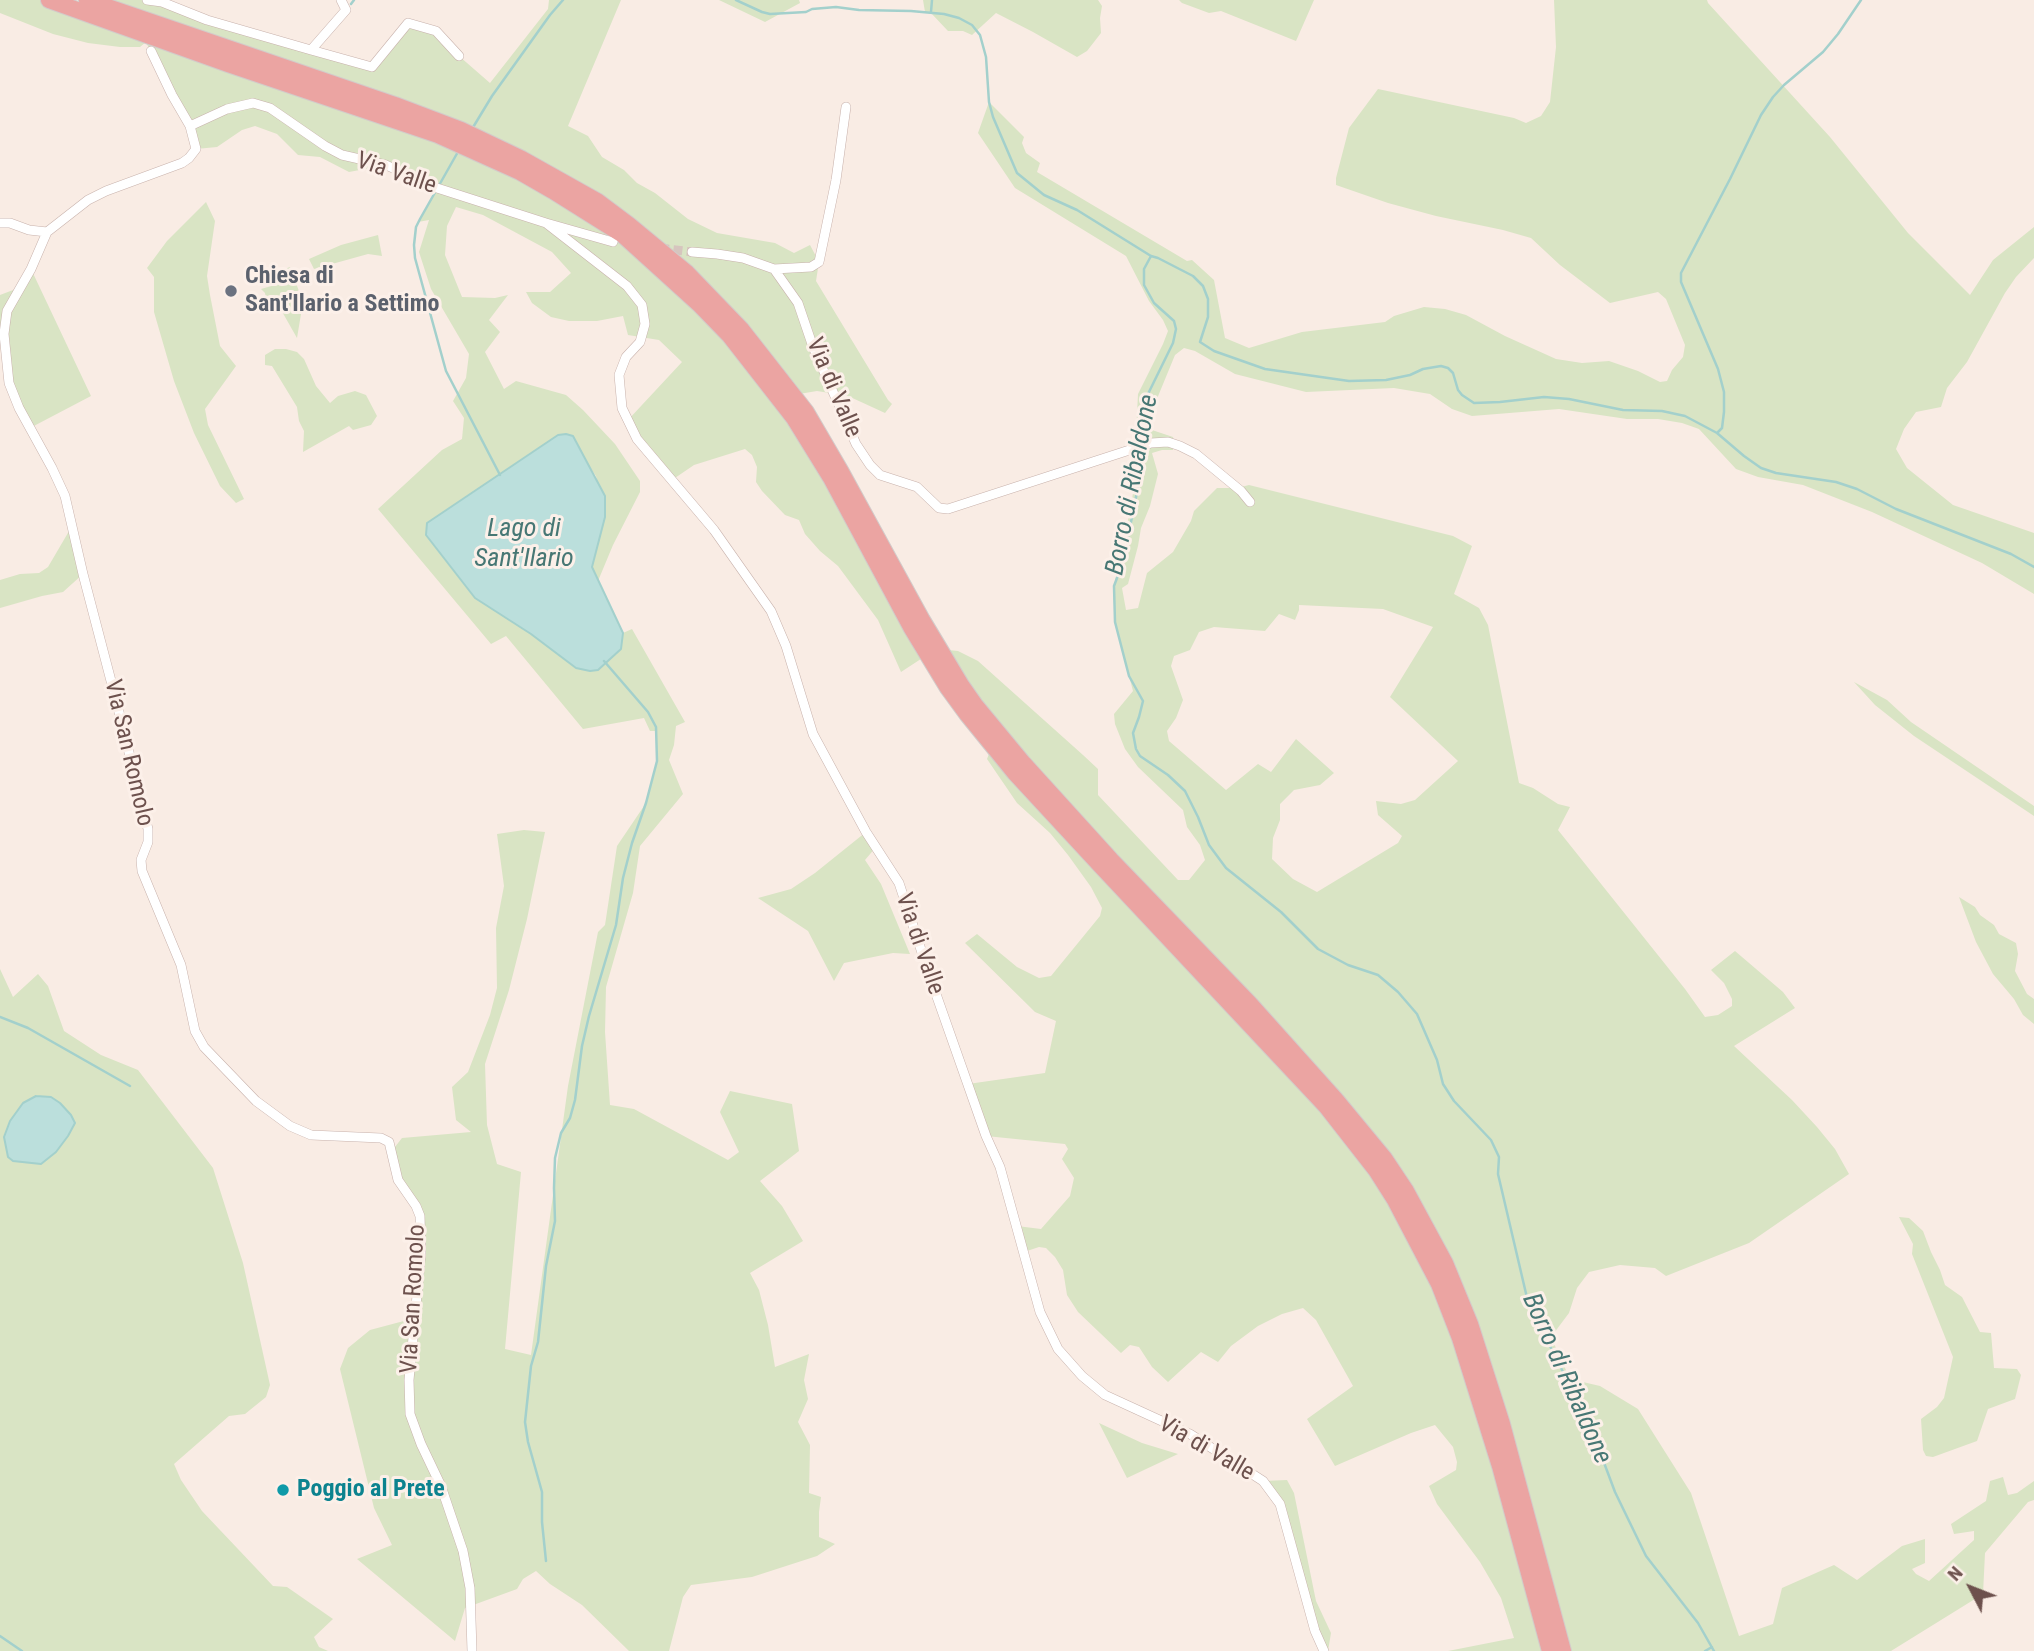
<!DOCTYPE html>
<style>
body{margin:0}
#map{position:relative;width:2034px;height:1651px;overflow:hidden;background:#f9ece4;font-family:"Roboto Condensed",sans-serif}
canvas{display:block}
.north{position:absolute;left:1936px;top:1553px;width:70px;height:70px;-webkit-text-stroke:5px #fcf0e9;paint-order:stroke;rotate:312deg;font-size:19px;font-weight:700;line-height:28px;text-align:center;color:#6d514d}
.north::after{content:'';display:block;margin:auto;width:24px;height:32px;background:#6d514d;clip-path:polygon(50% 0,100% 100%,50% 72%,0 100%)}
</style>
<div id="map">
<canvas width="2034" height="1651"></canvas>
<div class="north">N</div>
</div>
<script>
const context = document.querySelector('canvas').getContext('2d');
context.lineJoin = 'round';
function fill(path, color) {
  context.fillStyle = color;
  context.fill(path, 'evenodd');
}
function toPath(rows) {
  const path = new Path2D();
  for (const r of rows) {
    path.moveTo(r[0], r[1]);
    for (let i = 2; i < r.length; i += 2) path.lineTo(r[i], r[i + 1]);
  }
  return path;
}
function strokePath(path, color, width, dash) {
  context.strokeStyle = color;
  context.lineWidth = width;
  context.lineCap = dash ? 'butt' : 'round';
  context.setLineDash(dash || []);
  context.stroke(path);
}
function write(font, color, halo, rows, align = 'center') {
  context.font = font + ' "Roboto Condensed",sans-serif';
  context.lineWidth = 6;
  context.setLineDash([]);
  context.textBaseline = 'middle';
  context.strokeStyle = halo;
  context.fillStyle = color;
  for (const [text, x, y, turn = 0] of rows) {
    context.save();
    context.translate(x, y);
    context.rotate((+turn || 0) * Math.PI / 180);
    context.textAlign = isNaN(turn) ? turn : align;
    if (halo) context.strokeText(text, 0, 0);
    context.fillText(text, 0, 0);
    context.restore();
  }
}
fill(toPath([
 [0,0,49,0,438,135,623,235,766,380,927,655,901,672,878,620,838,566,820,551,805,534,799,520,785,515,762,491,756,482,757,467,752,455,745,449,694,465,672,480,628,420,682,362,659,340,628,335,623,316,597,321,569,321,551,317,532,303,526,292,550,292,571,273,552,252,483,215,456,207,447,226,445,255,462,297,495,298,508,295,489,320,500,332,485,352,504,389,516,381,566,395,583,410,615,444,640,481,640,492,613,545,598,581,592,567,605,517,596,476,584,459,573,436,558,435,427,523,426,535,475,598,531,634,621,649,623,633,632,629,685,722,676,726,674,745,669,760,683,794,640,846,633,893,606,987,605,1032,610,1105,634,1109,728,1160,739,1152,720,1112,730,1091,792,1104,799,1151,760,1181,782,1206,803,1241,750,1273,759,1290,768,1325,775,1367,809,1354,804,1380,808,1399,798,1422,810,1445,809,1493,821,1497,819,1512,819,1537,835,1544,817,1556,752,1577,691,1585,683,1597,669,1651,629,1651,582,1605,550,1584,536,1571,523,1579,517,1589,465,1608,455,1641,357,1559,392,1545,374,1508,340,1369,348,1348,370,1330,415,1318,420,1217,398,1180,391,1152,402,1138,471,1132,456,1120,452,1087,468,1072,490,1015,497,988,496,928,504,886,497,834,524,830,545,832,527,919,509,990,485,1064,487,1125,497,1164,521,1172,505,1349,531,1355,568,1086,598,932,605,925,617,846,646,803,657,761,656,731,650,731,644,718,583,729,506,636,491,644,378,509,442,450,462,439,464,418,453,401,466,378,469,354,431,289,419,252,429,220,418,222,437,188,386,165,349,172,320,157,298,155,277,134,255,126,242,130,217,147,196,149,146,42,140,47,120,47,88,43,53,34,0,13],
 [87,0,147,0,372,67,408,23,436,31,459,56,490,83,548,9,549,0,621,0,568,126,588,136,602,157,624,170,637,183,655,193,688,219,717,233,775,243,794,253,810,245,819,262,816,281,888,400,892,404,885,413,848,396,817,391,793,395,597,201],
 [719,0,799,0,800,3,765,22],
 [923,0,1098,0,1102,6,1100,18,1101,33,1087,51,1077,57,1033,32,996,13,972,35,963,31,948,31,931,13,925,12],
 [1179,0,1314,0,1296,41,1221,11,1209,13,1182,3],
 [1554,0,1707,0,1708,3,1830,137,1908,233,1970,295,1993,260,2034,227,2034,258,2016,277,2005,293,1967,362,1947,388,1941,407,1916,412,1904,429,1896,449,1907,468,1953,505,2034,533,2034,594,1982,563,1872,512,1803,485,1758,477,1736,469,1699,429,1682,423,1658,419,1627,419,1559,409,1472,416,1452,409,1430,394,1394,388,1306,392,1235,374,1195,351,1184,348,1175,355,1154,406,1152,430,1173,437,1174,444,1173,450,1162,450,1152,453,1158,474,1150,506,1141,528,1138,546,1128,584,1122,588,1126,610,1138,608,1147,573,1173,552,1191,521,1194,511,1217,488,1237,488,1249,485,1453,536,1472,546,1454,594,1479,608,1488,625,1519,783,1533,788,1558,804,1570,807,1558,830,1685,989,1705,1017,1718,1015,1732,1006,1732,999,1724,983,1711,970,1735,951,1783,992,1795,1008,1734,1046,1792,1100,1817,1127,1835,1149,1849,1174,1749,1243,1666,1276,1655,1268,1620,1265,1589,1272,1577,1288,1569,1313,1551,1337,1570,1379,1600,1386,1638,1409,1691,1493,1739,1636,1773,1624,1782,1588,1834,1565,1857,1580,1902,1546,1925,1539,1925,1563,1912,1569,1916,1574,1929,1581,1974,1540,1974,1531,1954,1534,1951,1524,1986,1501,1990,1481,2003,1477,2008,1495,2017,1493,2034,1481,2034,1500,2028,1502,1985,1553,1983,1594,1891,1651,1563,1651,1420,1215,1111,860,938,649,958,651,978,661,1083,755,1098,769,1098,795,1178,880,1189,880,1205,860,1200,845,1187,827,1183,810,1138,767,1125,749,1115,724,1114,714,1133,691,1115,622,1113,590,1131,506,1140,447,1136,434,1138,394,1163,344,1168,331,1163,320,1149,301,1126,256,1015,188,978,133,989,102,1024,137,1022,143,1026,153,1040,163,1037,172,1187,261,1192,260,1214,280,1225,338,1249,348,1302,332,1385,322,1394,316,1424,307,1445,309,1466,315,1505,336,1556,359,1582,363,1609,361,1638,371,1660,382,1667,381,1672,370,1683,357,1685,345,1666,299,1658,292,1610,303,1560,265,1531,238,1503,230,1436,216,1388,203,1336,185,1336,178,1349,128,1378,89,1514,118,1526,123,1541,116,1550,102,1556,47],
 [1299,605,1383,609,1433,627,1390,697,1458,761,1415,800,1401,804,1376,801,1378,815,1402,836,1398,843,1317,892,1293,879,1272,859,1273,838,1280,820,1280,804,1294,790,1320,785,1334,773,1296,739,1271,772,1258,764,1226,790,1169,741,1167,731,1176,718,1183,700,1171,666,1174,656,1190,650,1199,632,1214,627,1265,631,1279,614,1295,620,1299,610],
 [206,202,215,221,207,276,210,295,220,346,236,366,205,409,208,425,244,499,236,503,220,486,194,433,174,381,154,312,154,277,147,268,167,241],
 [378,235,382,256,368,254,314,269,309,259,341,245],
 [290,267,303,302,297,338,276,301,267,304,265,293,261,289,275,285,272,274],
 [31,269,91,396,30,428,19,408,0,334,0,295,21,287],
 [275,349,286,349,297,352,304,359,316,386,330,403,338,396,355,391,366,395,377,416,371,425,353,430,349,426,303,452,304,431,299,421,297,407,272,366,265,365,265,355],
 [72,526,83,574,63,592,42,596,0,608,0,580,20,574,39,573,48,567],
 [1854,682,1887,700,1911,722,2034,806,2034,816,1914,736,1875,705],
 [992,746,1342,1125,1439,1284,1550,1651,1448,1651,1514,1638,1501,1598,1480,1562,1437,1504,1429,1486,1456,1470,1457,1462,1453,1447,1435,1425,1411,1433,1335,1466,1307,1419,1353,1386,1316,1320,1303,1308,1282,1314,1258,1326,1231,1346,1218,1362,1201,1352,1168,1382,1152,1367,1139,1347,1130,1345,1121,1353,1078,1312,1067,1295,1063,1270,1055,1257,1046,1248,1039,1247,1024,1252,1017,1226,1041,1229,1070,1196,1074,1178,1062,1159,1068,1149,1065,1144,986,1136,968,1084,1045,1073,1056,1021,1035,1012,965,943,977,934,1017,967,1039,978,1051,976,1100,916,1102,908,1091,887,1068,855,1050,833,1017,803,987,759],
 [866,832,876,847,865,860,881,884,910,954,893,953,844,963,834,981,808,931,758,898,791,889,815,873],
 [1959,897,1975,907,1980,915,1994,925,1999,934,2016,943,2018,954,2015,971,2027,994,2034,999,2034,1024,2023,1015,2014,999,1993,974,1976,942],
 [0,969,13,997,38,974,48,986,64,1031,101,1055,138,1070,213,1168,243,1263,270,1385,266,1397,245,1414,229,1416,174,1464,181,1480,202,1511,273,1586,287,1587,333,1619,314,1637,319,1647,328,1651,0,1651],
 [1899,1217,1909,1218,1923,1231,1931,1252,1940,1270,1945,1285,1962,1297,1980,1332,1991,1333,1994,1368,2017,1369,2021,1375,2015,1399,1988,1409,1977,1441,1933,1457,1926,1456,1923,1450,1921,1419,1937,1407,1944,1398,1953,1357,1912,1254,1913,1244],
 [1099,1423,1142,1443,1178,1454,1127,1478],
 [1287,1480,1294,1493,1316,1601,1331,1633,1328,1651,1324,1651,1280,1504,1263,1481]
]), '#d9e4c4');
const water = toPath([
 [566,434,573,436,605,496,605,517,592,567,623,633,621,649,598,670,590,671,576,668,531,634,475,598,426,535,427,523,558,435,566,434],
 [36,1096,51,1097,60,1103,71,1115,75,1123,68,1136,56,1152,41,1164,13,1161,8,1157,4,1137,10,1121,23,1103,36,1096]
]);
fill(water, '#bbdfdc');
strokePath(water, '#a3d0cc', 2);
strokePath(toPath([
 [736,0,762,12,770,14,806,12,812,9,836,7,859,10,911,11,944,14,959,18,972,25,980,35,986,57,989,102,993,117,1017,173,1044,195,1077,210,1151,256,1158,258,1193,276,1203,286,1208,299,1208,317,1200,342,1214,351,1265,369,1349,381,1386,380,1410,375,1423,369,1441,366,1448,368,1453,373,1458,390,1462,395,1474,403,1500,402,1544,397,1569,399,1623,410,1662,411,1685,416,1717,433,1744,456,1761,468,1776,473,1836,482,1857,489,1896,509,2011,554,2034,567],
 [351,4,354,0],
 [931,12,932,0],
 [472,129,492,96,550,15,563,0],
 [459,150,420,219,416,227,414,245,415,258,446,371,500,475],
 [1151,256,1144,269,1144,285,1154,303,1174,321,1176,329,1173,343,1147,396,1143,420,1144,457,1123,562,1114,586,1115,622,1129,676,1143,701,1139,717,1133,733,1136,749,1140,756,1168,775,1185,791,1198,817,1209,845,1226,868,1281,912,1318,949,1348,965,1378,975,1398,992,1417,1014,1437,1060,1443,1084,1454,1101,1491,1140,1499,1157,1498,1174,1528,1302,1591,1428,1615,1492,1646,1556,1698,1623,1714,1651],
 [1717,433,1722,428,1724,412,1724,392,1718,369,1681,282,1681,273,1730,179,1761,115,1773,97,1784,85,1823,52,1838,34,1861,0],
 [0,1017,28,1028,130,1086],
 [546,1561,542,1522,542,1492,528,1442,525,1422,531,1366,538,1342,546,1266,555,1221,554,1188,555,1158,561,1133,570,1118,575,1100,582,1046,589,1016,616,925,623,878,632,843,646,803,657,761,656,727,648,712,604,661],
 [0,1636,22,1651],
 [1705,1651,1712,1647]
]), '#a3d0cc', 2.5);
strokePath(toPath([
 [660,248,692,252]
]), '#d6c5be', 9, [9, 4.5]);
const street = toPath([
 [147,0,162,2,207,20,311,50,346,10,341,0],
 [311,50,372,67,408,23,436,31,459,56],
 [190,126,227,109,253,103,270,108,325,146,342,155,386,165,437,188,546,223,613,242],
 [0,223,10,223,29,230,47,232,88,200,106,191,182,163,189,158,196,149,190,126,172,95,151,51],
 [546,223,627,286,642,305,645,324,640,342,626,357,619,375,622,408,637,439,714,530,771,611,786,646,813,734,866,832,899,883,930,977,986,1136,1000,1167,1040,1312,1058,1349,1082,1376,1105,1395,1190,1434,1263,1481,1280,1504,1315,1631,1324,1651],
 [47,232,31,269,7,311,4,334,9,383,19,408,52,468,65,496,83,574,116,700,148,829,148,842,141,860,142,871,181,965,195,1031,204,1047,256,1101,290,1126,311,1135,381,1138,389,1142,398,1180,416,1206,420,1216,421,1253,409,1380,410,1414,421,1444,441,1486,463,1551,470,1588,472,1651],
 [692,252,717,254,743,258,774,269,798,303,813,347,842,412,856,444,870,465,880,475,917,487,939,508,948,509,1151,443,1168,442,1180,446,1196,454,1241,491,1250,502],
 [774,269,811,267,819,262,836,180,846,107]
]);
const highway = toPath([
 [49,0,228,64,438,135,520,172,553,191,623,235,699,304,730,336,794,418,831,478,911,627,948,688,967,714,1015,773,1101,866,1326,1106,1376,1170,1395,1200,1439,1284,1460,1338,1500,1466,1550,1651],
 [87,0,395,105,461,130,522,159,597,201,629,225,687,273,741,329,806,412,841,472,922,620,961,685,975,705,1023,763,1111,860,1250,1004,1336,1100,1384,1158,1406,1191,1445,1263,1470,1324,1502,1424,1563,1651]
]);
strokePath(street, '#c8b2ac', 10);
strokePath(highway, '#d3cbca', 18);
strokePath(street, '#fff', 9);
strokePath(highway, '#eba4a2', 16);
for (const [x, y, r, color] of [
 [231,291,7,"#6b7280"],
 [283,1490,7,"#0f9aa8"]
]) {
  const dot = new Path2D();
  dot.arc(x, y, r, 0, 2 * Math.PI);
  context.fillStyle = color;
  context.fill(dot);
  strokePath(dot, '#fcf0e9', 2.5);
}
write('24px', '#6d514d', '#fcf0e9', [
 ["Via Valle",396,174,19],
 ["Via di Valle",833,388,67],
 ["Via San Romolo",128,753,77],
 ["Via di Valle",919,944,71],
 ["Via San Romolo",414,1299,-87],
 ["Via di Valle",1206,1449,30]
]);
write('bold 24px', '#5b616d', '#fcf0e9', [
 ["Chiesa di",245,277],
 ["Sant'Ilario a Settimo",245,305]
], 'left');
write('bold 24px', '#0d838f', '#fcf0e9', [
 ["Poggio al Prete",297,1490]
], 'left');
write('italic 26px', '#477774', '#fcf0e9', [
 ["Borro di Ribaldone",1133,485,-79],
 ["Lago di",524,529],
 ["Sant'Ilario",524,559],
 ["Borro di Ribaldone",1566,1379,66]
]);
</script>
